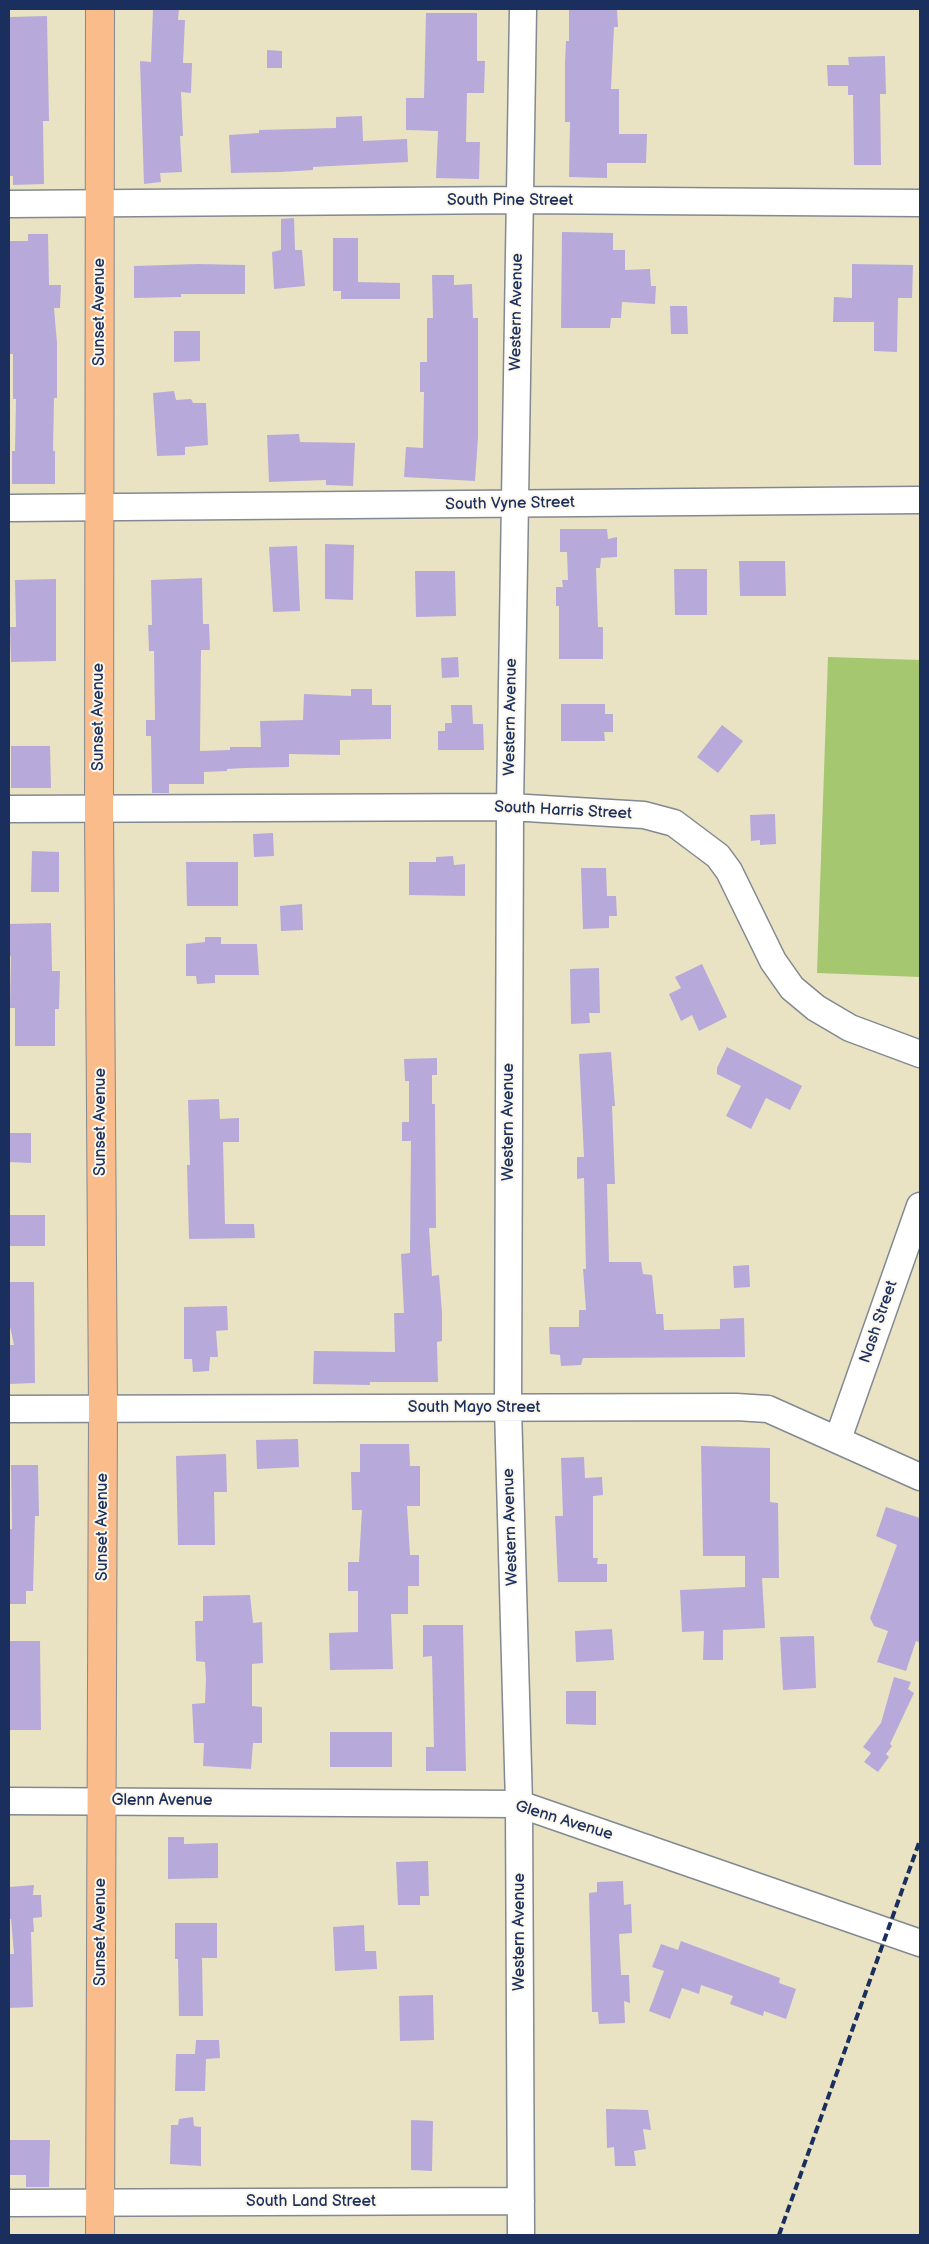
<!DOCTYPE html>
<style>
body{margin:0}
#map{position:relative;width:929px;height:2244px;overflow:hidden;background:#e9e3c3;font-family:"Balsamiq Sans",sans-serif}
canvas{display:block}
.frame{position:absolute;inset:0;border:10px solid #1b2f5e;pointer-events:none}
</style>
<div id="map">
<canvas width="929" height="2244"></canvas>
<div class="frame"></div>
</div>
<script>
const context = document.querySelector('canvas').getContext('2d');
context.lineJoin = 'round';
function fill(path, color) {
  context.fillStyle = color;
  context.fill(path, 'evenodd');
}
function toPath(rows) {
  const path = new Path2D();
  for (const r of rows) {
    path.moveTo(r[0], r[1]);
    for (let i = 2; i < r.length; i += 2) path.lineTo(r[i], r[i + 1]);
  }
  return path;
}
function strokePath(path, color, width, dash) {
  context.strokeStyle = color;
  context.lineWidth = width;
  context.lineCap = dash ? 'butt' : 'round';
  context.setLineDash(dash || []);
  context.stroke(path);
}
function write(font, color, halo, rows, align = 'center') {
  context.font = font + ' "Balsamiq Sans",sans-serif';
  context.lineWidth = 4;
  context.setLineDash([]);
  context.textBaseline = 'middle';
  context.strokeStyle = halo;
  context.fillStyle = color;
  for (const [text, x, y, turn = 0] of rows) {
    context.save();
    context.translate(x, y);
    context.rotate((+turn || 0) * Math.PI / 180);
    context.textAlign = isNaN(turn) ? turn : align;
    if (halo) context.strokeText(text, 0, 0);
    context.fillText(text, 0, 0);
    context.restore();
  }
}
fill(toPath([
 [828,657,920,660,920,977,817,973]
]), '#a4c770');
fill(toPath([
 [153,9,179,9,178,20,185,20,183,63,192,63,191,93,181,92,183,136,180,136,182,172,160,173,161,182,144,184,140,61,151,62],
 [569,9,617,9,618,27,614,27,611,89,619,89,619,134,647,134,646,163,607,163,607,178,569,177,570,122,565,122,565,63,566,41,569,41],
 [426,13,477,13,477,61,485,61,484,93,467,93,466,142,480,142,479,179,436,178,438,131,406,130,406,98,424,98],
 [47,16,49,121,43,121,44,184,13,185,13,176,9,176,9,17],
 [267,50,282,51,282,68,267,68],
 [885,56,886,94,880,94,881,165,854,165,853,95,848,95,848,86,828,86,827,65,849,65,848,57],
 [362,116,363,141,407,139,408,162,313,167,313,170,281,172,231,173,229,135,259,133,259,130,336,128,336,117],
 [294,218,295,250,302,250,305,286,274,289,272,252,281,250,281,219],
 [562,232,613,233,613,250,625,250,625,270,650,269,651,286,656,286,655,304,622,302,621,318,611,318,610,328,561,328],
 [28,234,48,234,49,285,61,285,60,308,54,308,57,343,57,398,54,398,53,451,55,451,55,484,12,484,12,451,15,451,16,399,13,399,13,354,9,354,9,241,28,241],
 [333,238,358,238,358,282,400,283,400,299,341,299,341,291,333,291],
 [198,264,245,265,245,294,181,294,181,297,134,298,134,266],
 [852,264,913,265,912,298,898,298,897,352,874,351,874,322,833,322,834,297,852,298],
 [432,275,454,275,454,285,472,284,473,318,478,318,478,437,475,481,404,477,406,447,423,448,424,392,420,392,420,362,427,362,427,318,433,318],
 [670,306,687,306,688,334,671,334],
 [174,331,200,331,200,361,174,362],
 [174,391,176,400,191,399,193,403,206,403,208,445,185,447,185,455,157,456,153,393],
 [299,434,300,442,355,443,353,486,326,485,326,480,269,482,267,435],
 [560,529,607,529,608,539,617,537,617,557,601,558,600,568,596,568,598,627,603,627,603,659,559,659,559,606,556,606,556,587,563,587,562,580,568,580,567,552,560,552],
 [325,544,354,545,353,600,325,599],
 [297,546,300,611,273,612,269,547],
 [739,561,785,561,786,596,740,596],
 [674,569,707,569,707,615,675,615],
 [415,571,455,571,456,616,416,617],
 [202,578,203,624,209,624,210,650,201,650,200,751,230,750,230,747,261,747,260,721,303,720,304,694,351,696,351,689,372,689,372,705,391,705,391,739,340,740,340,755,289,754,289,767,245,768,227,769,227,771,204,772,204,784,169,784,169,793,152,793,151,736,146,736,146,720,155,720,154,651,149,651,148,625,152,625,151,580],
 [56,579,56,661,11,662,10,627,16,627,15,580],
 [458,657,459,677,442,678,441,658],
 [561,704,605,704,605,714,613,714,613,732,604,732,605,741,561,741],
 [451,705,472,705,473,724,483,724,484,750,438,750,438,731,445,731,445,723,452,723],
 [722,725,743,741,718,773,697,757],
 [11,746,50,746,51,788,11,788],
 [775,814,776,844,760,845,760,840,751,841,750,815],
 [273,833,274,856,254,857,253,834],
 [32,851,59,852,59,892,31,892],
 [453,856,454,865,465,864,465,896,409,895,409,862,436,862,436,857],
 [186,862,238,862,238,906,187,906],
 [581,868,606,868,607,896,616,896,617,916,609,916,609,928,583,929],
 [302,904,303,930,281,931,280,906],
 [51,923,52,971,60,971,59,1009,55,1009,55,1046,15,1046,15,1008,10,1008,11,956,9,957,9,924],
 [205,937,221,937,221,944,257,944,259,975,215,975,215,983,197,984,196,976,186,976,186,944,205,942],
 [702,964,727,1017,699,1031,692,1015,681,1021,669,994,681,988,675,977],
 [599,968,600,1013,589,1013,590,1023,571,1024,570,969],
 [727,1047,802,1086,790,1110,766,1098,751,1129,726,1116,741,1086,717,1074,717,1068],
 [611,1052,615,1106,612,1106,615,1184,607,1184,609,1262,641,1262,643,1274,652,1275,656,1314,663,1314,664,1330,720,1329,720,1319,744,1318,745,1357,583,1358,581,1365,561,1366,560,1355,550,1354,549,1327,579,1327,579,1310,586,1310,583,1269,586,1269,584,1178,577,1179,577,1157,584,1157,579,1054],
 [437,1058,437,1075,432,1075,432,1104,435,1104,436,1228,429,1228,432,1276,439,1275,442,1312,442,1341,437,1342,438,1382,370,1382,370,1385,313,1384,314,1351,395,1352,394,1313,404,1313,401,1254,410,1253,411,1141,402,1141,402,1122,409,1122,409,1081,405,1081,404,1059],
 [219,1099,220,1119,239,1118,239,1142,223,1142,225,1224,254,1224,255,1238,189,1239,187,1165,190,1165,188,1100],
 [9,1133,31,1133,31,1163,9,1162],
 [9,1215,45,1215,45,1246,9,1246],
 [749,1265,750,1287,734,1288,733,1266],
 [10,1282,34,1282,35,1383,9,1384,9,1345,14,1345,9,1322],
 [227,1306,228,1330,216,1331,218,1357,210,1357,209,1371,193,1372,192,1359,184,1359,184,1307],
 [298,1439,299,1467,257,1469,256,1440],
 [360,1444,409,1444,410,1466,420,1466,420,1506,407,1506,410,1555,419,1555,419,1586,408,1586,408,1614,391,1614,393,1669,330,1670,329,1633,358,1632,358,1591,348,1591,348,1562,359,1562,362,1510,352,1510,351,1472,360,1472],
 [701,1446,770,1448,770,1502,778,1503,779,1578,762,1578,765,1628,723,1630,723,1660,703,1660,704,1631,682,1632,680,1590,745,1587,745,1556,703,1556],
 [226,1454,227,1492,214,1492,215,1545,178,1545,176,1456],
 [584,1457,585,1478,602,1477,603,1495,593,1496,593,1558,598,1558,597,1564,607,1564,607,1582,558,1582,555,1516,563,1516,561,1458],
 [11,1465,38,1465,39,1516,35,1516,33,1591,26,1591,26,1604,9,1604,9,1529,12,1529],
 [886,1507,920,1518,920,1643,916,1641,906,1671,877,1662,888,1631,874,1626,870,1618,897,1545,876,1536],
 [250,1595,253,1623,262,1622,263,1663,252,1664,252,1706,262,1707,262,1743,253,1743,251,1769,203,1766,204,1743,194,1743,192,1704,205,1703,206,1679,205,1662,196,1661,195,1621,203,1621,203,1596],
 [423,1625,463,1625,466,1771,426,1771,426,1747,434,1747,432,1656,423,1657],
 [612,1629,614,1660,576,1662,575,1631],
 [814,1636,816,1688,783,1690,780,1637],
 [9,1641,40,1641,41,1730,9,1730],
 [894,1677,911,1682,908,1689,914,1693,890,1744,892,1746,886,1754,889,1757,878,1772,864,1762,871,1753,863,1747,881,1723],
 [566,1691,596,1691,596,1725,566,1724],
 [330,1732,392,1732,392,1767,330,1767],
 [168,1837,184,1837,184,1844,218,1843,218,1878,168,1879],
 [428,1861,429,1896,420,1896,420,1905,398,1905,396,1862],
 [623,1881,624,1905,631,1904,632,1933,619,1934,621,1975,629,1975,630,2003,624,2001,625,2023,599,2024,598,2012,592,2012,589,1893,597,1892,597,1882],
 [34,1885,33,1895,41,1895,42,1917,33,1918,34,1932,31,1932,33,2007,9,2008,9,1954,14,1954,11,1919,9,1919,9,1887],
 [175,1923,217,1923,217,1958,202,1958,203,2016,179,2016,178,1959,175,1959],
 [364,1925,365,1951,376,1951,377,1969,335,1971,333,1927],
 [681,1941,780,1978,779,1983,796,1989,786,2019,764,2011,763,2016,730,2004,733,1996,701,1985,699,1994,682,1988,670,2019,649,2011,664,1971,652,1967,661,1944,678,1950],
 [433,1995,434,2040,400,2041,399,1996],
 [196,2040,219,2040,220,2058,206,2059,205,2091,175,2091,176,2054,195,2054],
 [606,2109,648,2110,651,2130,643,2129,646,2149,634,2151,636,2166,615,2166,614,2147,607,2148],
 [193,2117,194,2126,201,2127,201,2166,170,2164,171,2125,178,2125,179,2119],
 [411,2120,433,2121,432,2171,411,2170],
 [9,2140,50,2140,49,2187,26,2187,26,2175,9,2175]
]), '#b7aada');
const minor = toPath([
 [9,204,519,200,920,203],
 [9,508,920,500],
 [9,809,510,807,644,815,674,823,718,856,729,871,773,961,792,988,816,1008,850,1028,920,1054],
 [9,1409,736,1407,768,1409,920,1477],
 [838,1439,920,1206],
 [9,1801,519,1804,920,1943],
 [9,2203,521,2201],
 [521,2235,519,1804,508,1408,510,807,523,9]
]);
const major = toPath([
 [100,9,99,809,103,1409,100,2235]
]);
strokePath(minor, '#828990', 29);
strokePath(major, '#828990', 30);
strokePath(minor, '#fff', 26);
strokePath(major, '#f9bc8a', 28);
strokePath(toPath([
 [779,2235,920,1840]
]), '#1b2f5e', 4, [8, 4]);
write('16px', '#1b2f5e', '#fbf7ec', [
 ["South Pine Street",510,201],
 ["Sunset Avenue",100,312,-90],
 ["Western Avenue",517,312,-89],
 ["South Vyne Street",510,504,-1],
 ["Sunset Avenue",99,717,-90],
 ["Western Avenue",511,717,-89],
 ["South Harris Street",563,811,3],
 ["Sunset Avenue",101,1122,-90],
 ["Western Avenue",509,1122,-90],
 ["Nash Street",879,1322,-71],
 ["South Mayo Street",474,1408],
 ["Sunset Avenue",103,1527,-90],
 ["Western Avenue",511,1527,-92],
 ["Glenn Avenue",162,1801],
 ["Glenn Avenue",564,1821,17],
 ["Sunset Avenue",101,1932,-90],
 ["Western Avenue",520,1932,-90],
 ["South Land Street",311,2202]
]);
</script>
